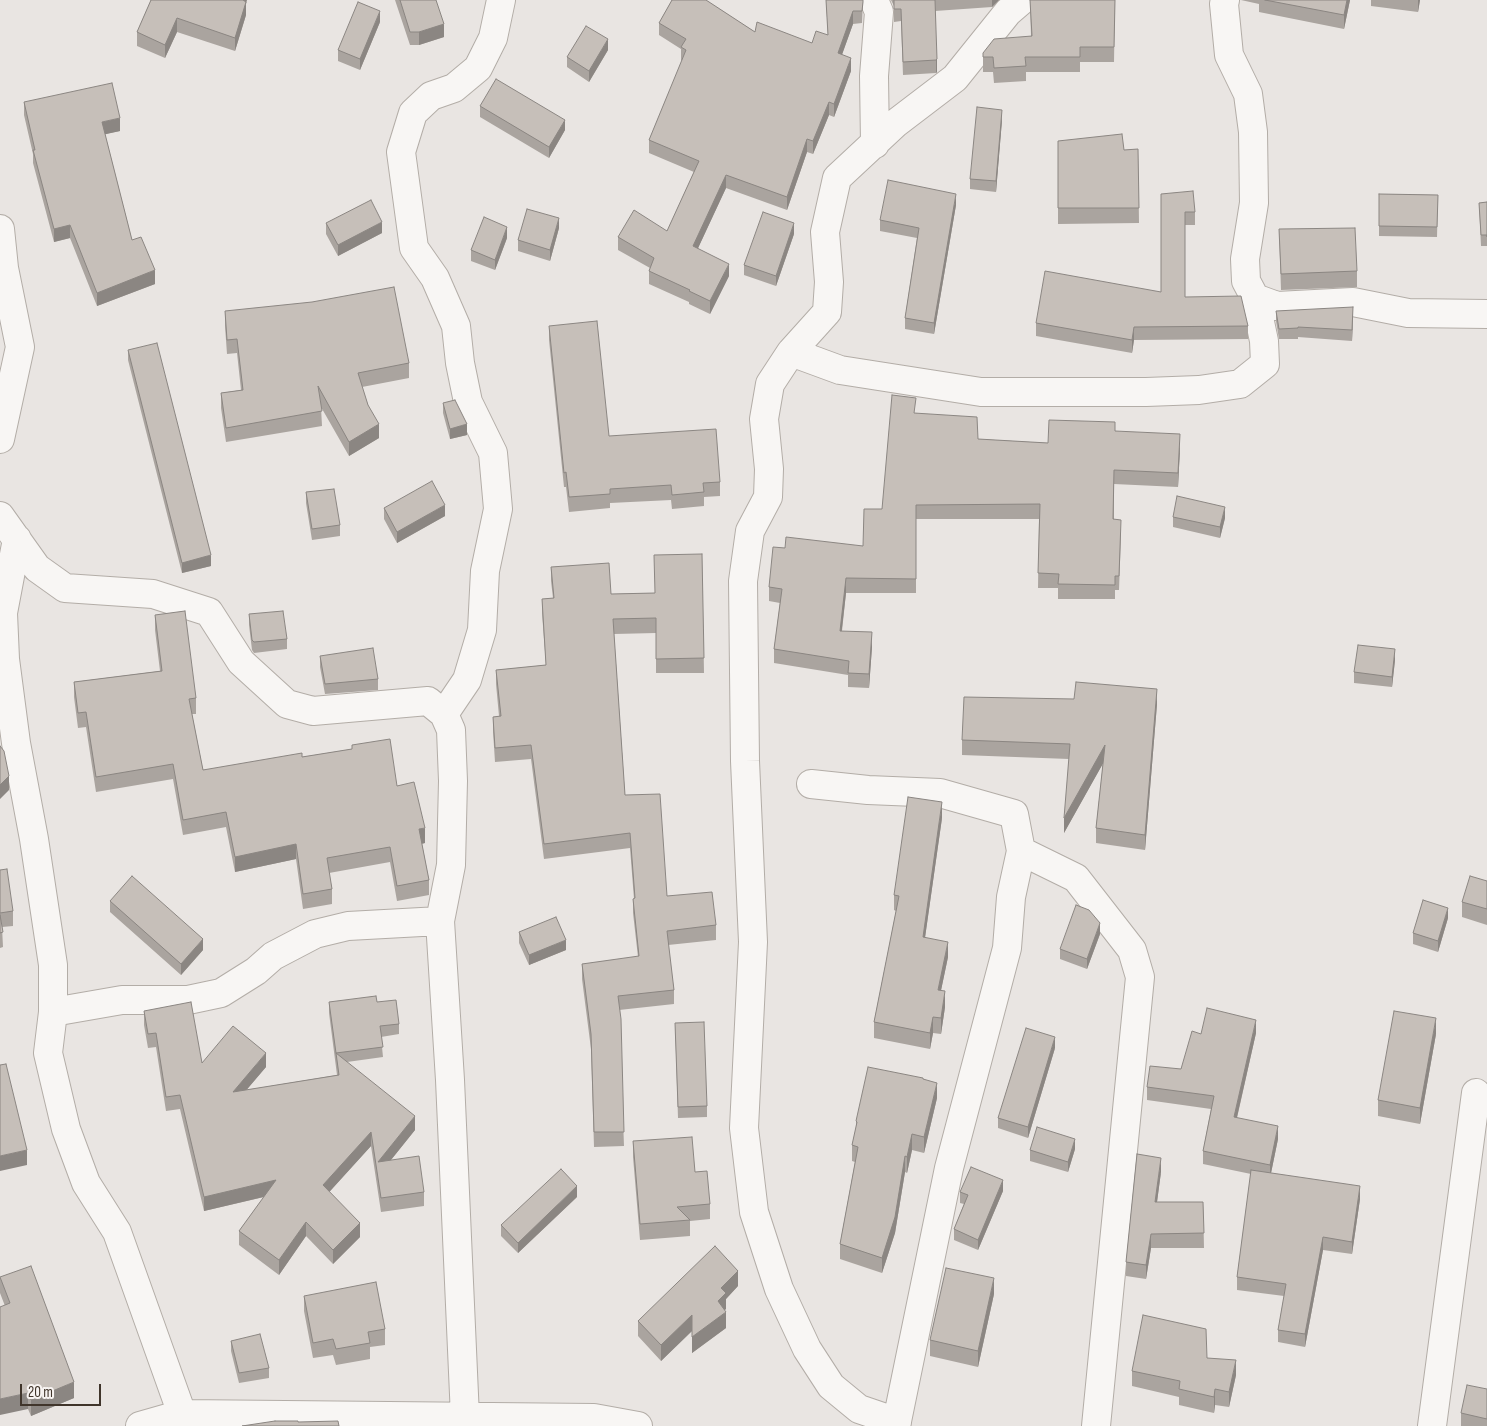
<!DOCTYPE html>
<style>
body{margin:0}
#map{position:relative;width:1487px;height:1426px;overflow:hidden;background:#e9e5e2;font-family:"Sofia Sans Condensed",sans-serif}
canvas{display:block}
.scale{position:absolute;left:20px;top:1384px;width:81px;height:22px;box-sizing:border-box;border:2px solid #40352b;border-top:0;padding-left:6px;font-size:15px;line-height:18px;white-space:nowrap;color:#40352b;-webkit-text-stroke:4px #f7f3f1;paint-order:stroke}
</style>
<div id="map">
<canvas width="1487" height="1426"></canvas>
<div class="scale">20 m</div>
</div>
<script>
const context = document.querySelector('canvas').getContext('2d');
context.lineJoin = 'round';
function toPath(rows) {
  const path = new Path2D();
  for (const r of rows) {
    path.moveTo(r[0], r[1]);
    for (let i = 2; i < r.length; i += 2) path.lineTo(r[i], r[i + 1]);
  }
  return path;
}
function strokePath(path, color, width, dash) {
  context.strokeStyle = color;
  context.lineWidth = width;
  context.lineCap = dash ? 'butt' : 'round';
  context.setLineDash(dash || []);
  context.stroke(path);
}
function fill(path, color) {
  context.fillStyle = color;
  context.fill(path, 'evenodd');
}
const minor = toPath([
 [874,0,879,12,874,76,875,144],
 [0,229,4,268,20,347,0,439],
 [1255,298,1277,306,1353,302,1408,313,1487,314],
 [791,352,840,370,981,392,1146,392,1199,390,1240,384,1265,364,1264,341,1255,298,1246,281,1245,259,1254,203,1253,132,1248,94,1229,55,1224,4,1225,0],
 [0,516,37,568,65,588,153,594,209,612,241,662,287,704,313,711,428,701,444,714,451,730,453,781,451,865,440,921,450,1080,465,1417],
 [17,539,3,613,5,659,16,743,34,839,53,965,53,1012,48,1053,66,1129,86,1183,117,1232,182,1414],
 [444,714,467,680,482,630,485,571,498,509,493,453,468,402,460,363,456,326,435,278,414,248,401,152,413,113,431,96,454,88,478,68,493,38,501,0],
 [811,784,868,790,940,793,1014,814,1021,851,1011,897,1007,948,949,1168,896,1426],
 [1021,851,1076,878,1132,950,1140,977,1096,1426],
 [53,1012,122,1000,188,1000,221,993,256,971,273,956,315,934,348,926,440,921],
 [897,1422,859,1409,831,1386,807,1349,779,1289,754,1212,744,1128,753,942,745,761,743,581,750,531,768,497,769,469,764,419,770,384,791,352,827,312,829,282,825,232,837,178,896,123,955,78,1008,12,1022,0],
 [140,1426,182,1414,594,1418,638,1426],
 [1432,1426,1476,1093]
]);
strokePath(minor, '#b3ada7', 30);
strokePath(minor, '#f8f6f4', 28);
fill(toPath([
 [151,0,246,4,246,15,235,51,177,32,165,58,137,46,137,32],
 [395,0,436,0,444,37,419,45,410,45],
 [672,0,707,0,707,1,755,32,812,43,828,35,826,0,863,0,862,23,853,24,842,54,851,71,834,117,829,115,813,154,807,152,787,210,726,188,698,248,729,276,710,314,689,304,689,302,649,284,649,271,650,268,618,250,618,237,667,231,694,172,649,153,649,140,682,61,681,60,681,49,659,35,659,23],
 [891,0,999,0,992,7,935,11,937,72,936,73,903,75,901,21,894,22,894,6],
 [1030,0,1115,0,1114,62,1080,62,1080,72,1026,72,1026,81,994,83,993,72,983,72,983,53,1031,36],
 [1241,0,1350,0,1344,29,1259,12,1259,4],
 [1371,0,1420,0,1418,12,1371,6],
 [380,22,360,70,338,61,338,50],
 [608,50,589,82,567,67,567,57],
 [24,102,120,131,105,134,132,240,155,284,97,306,70,238,54,242,33,163,33,154,24,115],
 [480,106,565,130,549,158,480,117],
 [1002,120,996,192,970,189,970,179],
 [1058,141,1124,150,1138,149,1139,223,1058,224],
 [1161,194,1195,212,1195,225,1185,225,1185,297,1248,326,1248,339,1134,340,1132,353,1036,336,1036,323,1161,292],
 [1379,194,1438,195,1437,237,1379,236],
 [1487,202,1487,246,1481,246,1479,203],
 [956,205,934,334,905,329,905,318,917,238,880,231,880,220],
 [326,223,382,233,338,256,326,234],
 [559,228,550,261,518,251,518,240],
 [1279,229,1357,271,1357,287,1281,290],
 [794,234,776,286,744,275,744,265],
 [507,238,495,270,471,261,471,250],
 [225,311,409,363,409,378,362,387,379,438,349,456,321,407,322,426,226,442,221,408,221,393,241,390,237,353,227,354,225,326],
 [1276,311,1353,318,1352,341,1298,337,1298,339,1279,339,1276,321],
 [549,326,609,436,720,482,720,496,704,497,704,506,672,509,671,500,610,503,610,508,569,512,566,487,564,487,549,340],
 [128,350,211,566,182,573,128,360],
 [443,403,467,435,450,439,443,413],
 [916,413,978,439,1048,443,1115,431,1180,448,1178,487,1114,484,1114,519,1121,534,1119,590,1115,590,1115,599,1058,599,1058,588,1038,588,1039,519,916,519,916,593,846,593,842,631,872,647,869,688,848,687,848,675,774,663,774,649,780,603,769,601,769,587,785,548,863,546,882,509],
 [306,492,340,525,340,536,312,540,306,503],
 [384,508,445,516,397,543,384,519],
 [1173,517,1225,518,1220,538,1173,527],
 [702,554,704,673,656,673,656,633,614,634,625,795,667,896,716,925,716,940,668,945,674,990,674,1004,619,1010,624,1146,594,1147,591,1049,582,979,582,964,638,957,633,913,633,899,634,899,630,848,544,859,531,759,495,762,493,731,493,717,499,716,496,684,496,670,546,665,542,613,542,599,553,598,551,581,551,567,611,594,655,593],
 [249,614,287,639,287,649,254,653,252,650,249,625],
 [155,615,196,698,196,714,192,714,203,770,302,757,352,749,352,745,397,786,425,843,422,844,429,880,429,895,397,901,390,862,329,873,332,889,332,904,303,909,296,859,235,872,226,827,183,835,173,779,96,792,86,727,78,728,74,697,74,682,160,671,155,630],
 [320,656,378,679,378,690,325,694,320,667],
 [1395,660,1392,687,1354,683,1354,672],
 [1157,704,1145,850,1096,843,1096,828,1103,763,1064,833,1069,759,962,755,962,740],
 [942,818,925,937,948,957,941,990,945,1007,941,1034,933,1033,930,1049,874,1038,874,1022,896,911,894,910,894,895],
 [0,870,13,911,13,926,2,927,3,947,0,948],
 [1487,881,1487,925,1462,917,1462,902],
 [110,901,203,950,181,975,110,912],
 [1448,918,1438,952,1413,944,1413,933],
 [519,932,566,950,529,965,519,943],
 [1100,934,1087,969,1060,959,1060,949],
 [329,1002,377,1002,399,1024,399,1034,381,1037,383,1057,347,1062,415,1130,391,1160,424,1192,424,1206,381,1212,371,1146,329,1192,360,1237,333,1264,306,1236,279,1275,239,1245,239,1231,264,1197,204,1211,180,1109,166,1111,156,1047,148,1048,144,1025,144,1011,202,1063,266,1067,246,1090,337,1075,329,1013],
 [675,1023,707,1106,707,1117,678,1118],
 [1256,1033,1237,1118,1278,1139,1271,1173,1360,1199,1352,1254,1323,1250,1305,1347,1278,1342,1278,1330,1284,1296,1237,1290,1237,1277,1251,1174,1203,1164,1203,1151,1211,1109,1147,1100,1147,1087,1181,1069,1201,1034],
 [1436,1034,1420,1124,1378,1116,1378,1100],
 [1055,1048,1028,1138,998,1128,998,1118],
 [923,1079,937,1098,924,1153,912,1150,907,1173,905,1172,895,1233,882,1273,840,1259,840,1244,855,1162,852,1161,852,1145,856,1128,856,1121],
 [633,1141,695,1172,710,1204,710,1219,690,1221,690,1236,640,1240,633,1157],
 [1075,1149,1068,1172,1030,1161,1030,1150],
 [1161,1172,1157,1202,1203,1202,1204,1248,1151,1248,1146,1279,1126,1276,1126,1262],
 [1003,1191,978,1250,954,1240,954,1229,964,1204,960,1203,960,1192],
 [577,1197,518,1253,501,1236,501,1225],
 [0,1277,74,1398,31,1416,28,1409,5,1306,0,1293],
 [738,1286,726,1299,726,1309,724,1310,726,1328,692,1353,692,1331,661,1361,638,1336,638,1321],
 [994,1294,978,1367,930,1356,930,1340],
 [304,1296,385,1329,385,1345,370,1347,370,1359,336,1365,333,1355,313,1358,304,1311],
 [231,1341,269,1368,269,1378,239,1383,231,1351],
 [1207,1358,1236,1375,1229,1407,1215,1405,1214,1413,1179,1405,1179,1397,1132,1386,1132,1371],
 [1487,1389,1487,1426,1461,1426,1461,1413]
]), '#aaa49f');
fill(toPath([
 [243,0,247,0,246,4,246,15,235,51,235,38],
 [992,0,999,0,992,7],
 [1347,0,1350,0,1344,29,1344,15],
 [1418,0,1420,0,1418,12],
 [380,11,380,22,360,70,360,59],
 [853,11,853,24,838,66,838,53],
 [177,18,177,32,165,58,165,45],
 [444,24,444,37,419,45,419,32],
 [608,39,608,50,589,82,589,71],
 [851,58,851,71,834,117,834,104],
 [937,59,937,72,936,73,936,60],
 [829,102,829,115,813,154,813,141],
 [1002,110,1002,120,996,192,996,181],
 [120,118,120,131,102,135,102,122],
 [565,120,565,130,549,158,549,147],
 [807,139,807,152,787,210,787,197],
 [726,175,726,188,693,259,693,246],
 [956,194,956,205,934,334,934,323],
 [559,218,559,228,550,261,550,250],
 [382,222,382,233,338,256,338,245],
 [794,223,794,234,776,286,776,276],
 [70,225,70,238,54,242,54,229],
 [507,227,507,238,495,270,495,260],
 [729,264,729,276,710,314,710,301],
 [155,270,155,284,97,306,97,293],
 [1353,307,1353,318,1352,341,1352,330],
 [1134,327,1134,340,1132,353,1132,340],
 [379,424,379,438,349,456,349,442],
 [467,424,467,435,450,439,450,429],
 [1180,434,1180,448,1178,487,1178,473],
 [445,505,445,516,397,543,397,532],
 [1225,507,1225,518,1220,538,1220,527],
 [211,555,211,566,182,573,182,563],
 [846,578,846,593,840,645,840,631],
 [872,632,872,647,869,688,869,674],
 [1395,649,1395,660,1392,687,1392,677],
 [1157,689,1157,704,1145,850,1145,835],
 [1105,745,1105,760,1064,833,1064,818],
 [9,776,9,790,0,799,0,785],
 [942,802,942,818,923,952,923,937],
 [425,828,425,843,419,844,419,829],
 [296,844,296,859,235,872,235,857],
 [1448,908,1448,918,1438,952,1438,941],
 [1100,923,1100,934,1087,969,1087,959],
 [203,939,203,950,181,975,181,964],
 [566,940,566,950,529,965,529,955],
 [948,942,948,957,938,1005,938,990],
 [945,991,945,1007,941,1034,941,1018],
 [933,1017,933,1033,930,1049,930,1033],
 [1436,1018,1436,1034,1420,1124,1420,1108],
 [1256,1020,1256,1033,1234,1130,1234,1117],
 [1055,1037,1055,1048,1028,1138,1028,1127],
 [266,1053,266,1067,233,1106,233,1092],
 [937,1083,937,1098,924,1153,924,1137],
 [415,1116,415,1130,378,1176,378,1162],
 [1278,1126,1278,1139,1270,1178,1270,1165],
 [371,1132,371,1146,323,1199,323,1185],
 [912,1134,912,1150,907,1173,907,1157],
 [1075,1139,1075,1149,1068,1172,1068,1162],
 [27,1150,27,1165,0,1171,0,1156],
 [905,1156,905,1172,895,1233,882,1273,882,1258],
 [1161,1158,1161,1172,1155,1217,1155,1202],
 [276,1180,276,1194,204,1211,204,1197],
 [1003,1180,1003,1191,978,1250,978,1240],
 [577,1186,577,1197,518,1253,518,1243],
 [1360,1186,1360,1199,1352,1254,1352,1242],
 [306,1222,306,1236,279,1275,279,1260],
 [360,1223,360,1237,333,1264,333,1250],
 [1151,1234,1151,1248,1146,1279,1146,1265],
 [1323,1237,1323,1250,1305,1347,1305,1334],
 [738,1271,738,1286,726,1299,726,1309,718,1316,718,1301,721,1288],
 [994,1278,994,1294,978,1367,978,1351],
 [726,1312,726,1328,692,1353,692,1337],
 [692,1315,692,1331,661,1361,661,1345],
 [1236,1360,1236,1375,1229,1407,1229,1392],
 [74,1382,74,1398,31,1416,31,1400],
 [1215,1389,1215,1405,1214,1413,1214,1397],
 [28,1393,28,1409,0,1415,0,1399]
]), '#8b8682');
const building = toPath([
 [151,0,243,0,246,2,235,38,177,18,165,45,137,32,151,0],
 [400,0,436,0,444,24,419,32,410,32,400,0],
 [672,0,706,0,755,32,757,22,812,43,816,31,828,35,826,0,863,0,863,2,862,11,853,11,838,53,851,58,834,104,829,102,813,141,807,139,787,197,726,175,693,246,729,264,710,301,689,291,690,290,649,271,654,258,618,237,634,210,667,231,699,161,649,140,686,50,681,47,686,39,659,23,672,0],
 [894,0,935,0,937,59,936,60,903,62,901,9,894,9,894,0],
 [1030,0,1115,0,1114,47,1080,47,1080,57,1025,57,1026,66,994,68,993,57,983,57,983,53,994,39,1032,36,1030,0],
 [1265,0,1347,0,1344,15,1265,0],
 [358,2,380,11,360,59,338,50,358,2],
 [586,26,608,39,589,71,567,57,586,26],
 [496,79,565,120,549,147,480,106,496,79],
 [112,83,120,118,102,122,132,240,141,237,155,270,97,293,70,225,54,229,33,150,35,150,24,102,112,83],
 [977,107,1002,110,996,181,970,179,977,107],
 [1122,134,1124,150,1138,149,1139,208,1058,208,1058,141,1122,134],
 [888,180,956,194,934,323,905,318,919,228,880,220,888,180],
 [1193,191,1195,212,1185,212,1185,297,1241,296,1248,326,1134,327,1132,340,1036,323,1045,271,1161,292,1161,194,1193,191],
 [1379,194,1438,195,1437,227,1379,226,1379,194],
 [371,200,382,222,338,245,326,223,371,200],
 [1487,202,1487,237,1487,235,1481,235,1479,203,1487,202],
 [527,209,559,218,550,250,518,240,527,209],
 [763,212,794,223,776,276,744,265,763,212],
 [484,217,507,227,495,260,471,250,484,217],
 [1355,228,1357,271,1281,274,1279,229,1355,228],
 [394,287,409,363,358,373,368,405,379,424,349,442,318,386,322,411,226,428,221,393,243,390,237,339,227,340,225,311,312,302,394,287],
 [1353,307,1352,330,1298,327,1298,328,1279,329,1276,311,1353,307],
 [597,321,609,436,716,429,720,482,703,483,704,492,672,495,671,485,610,489,610,494,569,497,566,472,564,473,549,326,597,321],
 [157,343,211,555,182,563,128,350,157,343],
 [892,395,916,398,914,413,977,417,978,439,1048,443,1049,420,1115,422,1115,431,1180,434,1178,473,1114,470,1113,519,1121,520,1119,576,1115,576,1115,585,1058,584,1059,574,1038,573,1040,504,916,505,916,579,846,578,840,631,872,632,869,674,848,673,849,661,774,649,782,589,769,587,773,547,785,548,786,537,863,546,864,509,882,509,892,395],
 [455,400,467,424,450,429,443,403,455,400],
 [432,481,445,505,397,532,384,508,432,481],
 [334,489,340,525,312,529,306,492,334,489],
 [1177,496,1225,507,1220,527,1173,517,1177,496],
 [702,554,704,658,656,659,656,618,613,619,625,795,660,794,667,896,712,892,716,925,667,931,674,990,618,996,621,1019,624,1132,594,1132,591,1034,582,964,639,956,633,899,635,898,630,833,544,844,531,745,495,748,493,717,501,716,496,670,546,665,542,599,554,598,551,567,609,563,611,594,655,593,654,555,702,554],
 [185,611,196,698,189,699,203,770,302,753,302,757,352,749,352,745,390,739,397,786,414,782,425,828,419,829,429,880,397,886,390,847,327,858,332,889,303,894,296,844,235,857,226,812,183,820,173,764,96,777,86,712,78,713,74,682,162,671,155,615,185,611],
 [283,611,287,639,254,642,252,640,249,614,283,611],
 [1358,645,1395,649,1392,677,1354,672,1358,645],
 [373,648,378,679,325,684,320,656,373,648],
 [1076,682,1157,689,1145,835,1096,828,1105,745,1064,818,1070,744,962,740,964,697,1074,699,1076,682],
 [0,746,4,751,9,776,0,785,0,746],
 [908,797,942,802,923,937,948,942,938,990,945,991,941,1018,933,1017,930,1033,874,1022,899,896,894,895,908,797],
 [7,869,13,911,0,913,0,870,7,869],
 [132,876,203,939,181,964,110,901,132,876],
 [1470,876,1487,881,1487,909,1462,902,1470,876],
 [1423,900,1448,908,1438,941,1413,933,1423,900],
 [1076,905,1089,910,1100,923,1087,959,1060,949,1076,905],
 [0,915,3,932,0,933,0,915],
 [556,917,566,940,529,955,519,932,556,917],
 [376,996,377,1002,396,1000,399,1024,380,1026,383,1047,336,1053,329,1002,376,996],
 [191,1002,202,1063,233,1026,266,1053,233,1092,339,1075,336,1053,415,1116,378,1162,419,1156,424,1192,381,1198,371,1132,323,1185,360,1223,333,1250,306,1222,279,1260,239,1231,276,1180,204,1197,180,1095,166,1097,156,1033,148,1034,144,1011,191,1002],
 [1207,1008,1256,1020,1234,1117,1278,1126,1270,1165,1203,1151,1214,1096,1147,1087,1150,1066,1181,1069,1192,1031,1201,1034,1207,1008],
 [1394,1011,1436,1018,1420,1108,1378,1100,1394,1011],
 [704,1022,707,1106,678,1107,675,1023,704,1022],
 [1026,1028,1055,1037,1028,1127,998,1118,1026,1028],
 [6,1064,27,1150,0,1156,0,1065,6,1064],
 [868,1067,923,1078,923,1079,937,1083,924,1137,912,1134,907,1157,905,1156,895,1217,882,1258,840,1244,858,1147,852,1145,857,1122,856,1121,868,1067],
 [1037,1127,1075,1139,1068,1162,1030,1150,1037,1127],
 [692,1137,695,1172,707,1171,710,1204,677,1207,690,1220,640,1224,633,1141,692,1137],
 [1137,1154,1161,1158,1155,1202,1203,1202,1204,1233,1151,1234,1146,1265,1126,1262,1137,1154],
 [971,1167,1003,1180,978,1240,954,1229,968,1195,960,1192,971,1167],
 [561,1169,577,1186,518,1243,501,1225,561,1169],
 [1251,1170,1360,1186,1352,1242,1323,1237,1305,1334,1278,1330,1286,1284,1237,1277,1251,1170],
 [715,1246,738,1271,721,1288,726,1293,718,1301,726,1312,692,1337,692,1315,661,1345,638,1321,715,1246],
 [31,1266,74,1382,31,1400,28,1393,0,1399,0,1307,10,1303,0,1277,31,1266],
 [946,1268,994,1278,978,1351,930,1340,946,1268],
 [376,1282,385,1329,368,1332,370,1343,336,1349,333,1339,313,1343,304,1296,376,1282],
 [1143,1315,1206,1329,1207,1358,1236,1360,1229,1392,1215,1389,1214,1397,1179,1389,1180,1381,1132,1371,1143,1315],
 [260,1334,269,1368,239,1373,231,1341,260,1334],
 [1467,1385,1487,1389,1487,1419,1461,1413,1467,1385],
 [275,1421,298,1421,298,1422,338,1421,339,1426,242,1426,275,1421]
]);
fill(building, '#c6bfb9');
strokePath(building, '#8b8682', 1);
</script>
